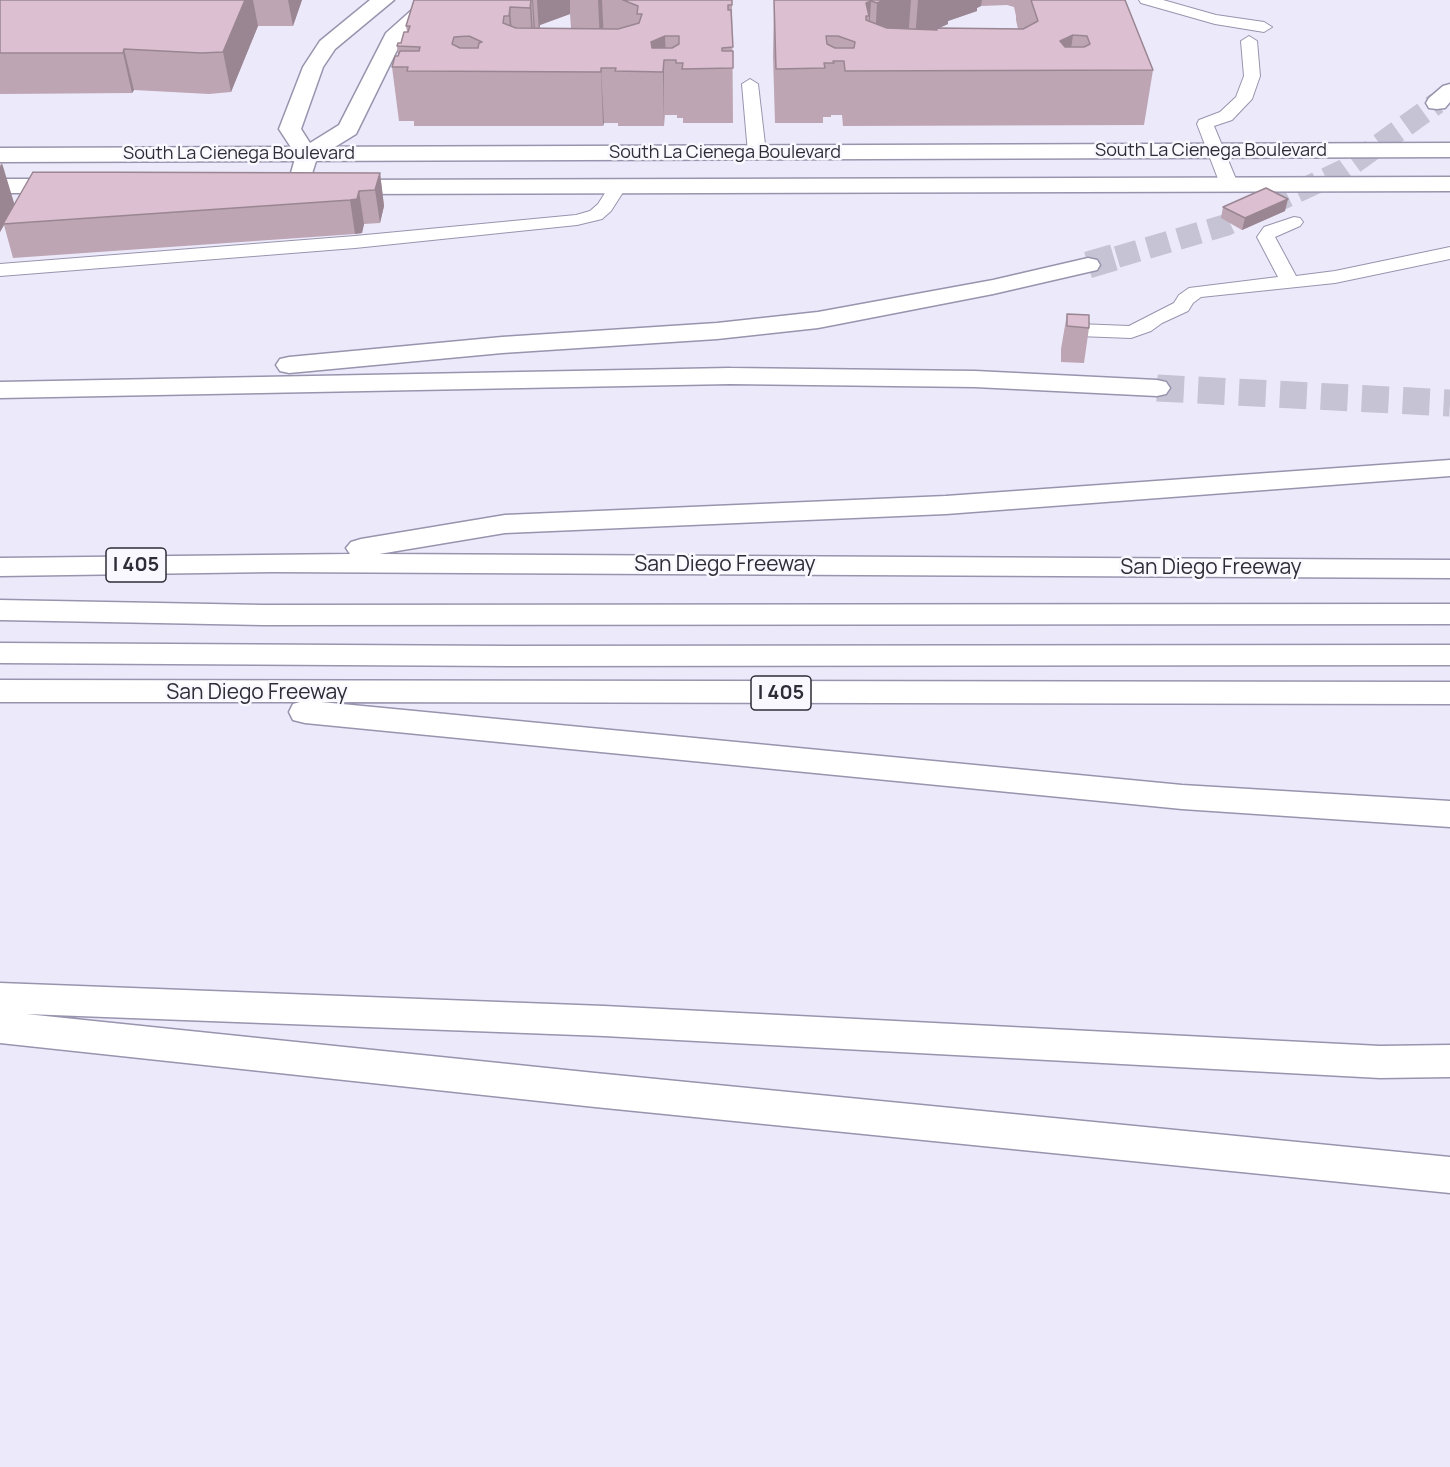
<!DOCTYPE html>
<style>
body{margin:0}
canvas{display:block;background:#ece9fb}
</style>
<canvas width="1450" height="1467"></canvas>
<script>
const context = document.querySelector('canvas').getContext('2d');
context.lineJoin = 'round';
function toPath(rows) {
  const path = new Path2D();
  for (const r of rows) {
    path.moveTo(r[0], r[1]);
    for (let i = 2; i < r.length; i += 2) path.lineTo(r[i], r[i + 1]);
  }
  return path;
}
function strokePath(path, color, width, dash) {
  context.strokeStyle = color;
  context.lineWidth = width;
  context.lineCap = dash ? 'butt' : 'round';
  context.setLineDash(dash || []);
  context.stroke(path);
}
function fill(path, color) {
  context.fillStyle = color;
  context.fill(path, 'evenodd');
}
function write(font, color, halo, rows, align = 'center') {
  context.font = font + ' Manrope,sans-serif';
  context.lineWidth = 5;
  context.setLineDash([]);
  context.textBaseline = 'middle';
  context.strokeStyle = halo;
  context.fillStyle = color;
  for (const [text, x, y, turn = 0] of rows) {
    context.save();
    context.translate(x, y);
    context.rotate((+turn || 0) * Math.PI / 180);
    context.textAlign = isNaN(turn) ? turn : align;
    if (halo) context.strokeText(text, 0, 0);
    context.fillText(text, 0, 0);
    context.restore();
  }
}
strokePath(toPath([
 [1117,257,1226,225,1344,170,1437,103]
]), '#c6c3d4', 22, [22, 10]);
strokePath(toPath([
 [1088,265,1122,255],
 [1157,388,1450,403]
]), '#c6c3d4', 27, [27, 14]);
const service = toPath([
 [1139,0,1163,0,1216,15,1264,22,1272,27,1264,32,1215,24,1141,3,1139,0],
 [1249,36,1257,41,1260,76,1252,99,1232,120,1214,126,1238,184,1235,188,1229,189,1223,188,1220,184,1197,124,1199,120,1220,112,1236,97,1244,76,1241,41,1249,36],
 [750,79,758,84,766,153,763,157,757,158,751,157,748,153,742,84,750,79],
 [618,181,624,182,627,186,611,211,602,219,577,225,355,248,0,276,0,264,355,236,576,215,590,211,598,204,612,182,618,181],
 [1294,217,1300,218,1303,222,1300,226,1275,237,1296,276,1335,271,1450,247,1450,259,1335,283,1201,297,1193,303,1188,311,1162,323,1151,331,1131,338,1078,336,1071,334,1068,330,1071,326,1078,324,1129,326,1174,303,1179,295,1189,288,1278,277,1257,237,1264,227,1294,217]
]);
const minor = toPath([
 [370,0,394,0,335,49,323,67,301,129,310,143,339,125,386,33,423,0,444,0,402,40,356,134,317,158,306,192,298,194,290,192,287,187,296,155,279,129,303,67,320,41,370,0]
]);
const secondary = toPath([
 [1450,143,1450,157,0,162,0,148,1450,143],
 [1450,177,1450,191,338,194,330,192,327,187,330,182,338,180,1450,177],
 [0,179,70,179,78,181,81,186,78,191,70,193,0,193,0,179]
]);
const motorway = toPath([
 [1450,84,1450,102,1445,108,1437,109,1429,108,1426,103,1429,98,1443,86,1450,84],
 [1088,258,1097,260,1100,265,1097,270,993,294,818,328,717,339,502,353,289,373,280,371,276,365,280,359,289,357,502,337,717,323,818,312,993,280,1088,258],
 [730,368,975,371,1157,380,1166,382,1170,388,1166,394,1157,396,975,387,730,384,0,398,0,382,730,368],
 [1450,460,1450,476,946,514,505,533,379,554,1450,560,1450,578,272,572,0,576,0,558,350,554,346,548,351,542,361,539,505,515,946,496,1450,460],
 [0,600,263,605,1450,604,1450,624,263,625,0,620,0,600],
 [0,643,510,646,1450,645,1450,665,510,666,0,663,0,643],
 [0,680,1450,682,1450,704,321,702,1182,785,1450,801,1450,827,1182,809,305,723,293,720,289,712,293,704,300,702,0,702,0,680],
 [0,983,604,1006,1380,1046,1450,1045,1450,1077,1380,1078,604,1036,26,1014,595,1073,1450,1157,1450,1193,595,1107,0,1043,0,983]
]);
strokePath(service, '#9894ae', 2);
strokePath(minor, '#9894ae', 3);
strokePath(secondary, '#9894ae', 3);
strokePath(motorway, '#9894ae', 3);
fill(service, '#fff');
fill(minor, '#fff');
fill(secondary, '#fff');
fill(motorway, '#fff');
fill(toPath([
 [0,0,302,0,293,26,258,26,231,92,209,94,134,90,132,93,0,94],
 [414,0,732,0,733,123,683,123,683,118,677,118,677,115,665,115,664,126,618,126,618,123,604,123,603,126,414,126,414,121,399,121,392,67,398,56,397,46,401,43,407,32,406,26],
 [570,14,571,28,540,28,540,25],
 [774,0,1125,0,1153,70,1144,125,843,126,842,115,831,115,831,117,823,117,823,123,775,123,773,56],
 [1007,5,1014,7,1016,16,1016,20,1018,29,939,28,948,24,948,21,977,11,977,8,981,6],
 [0,163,14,205,380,173,384,206,380,223,364,224,362,233,355,234,13,258,4,225,0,232],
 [1223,207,1285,211,1242,230,1221,218],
 [1067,314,1089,328,1084,363,1061,362,1061,349]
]), '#bda5b4');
fill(toPath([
 [245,0,253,0,258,26,231,92,223,52],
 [288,0,302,0,293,26],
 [531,0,534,53,533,61,530,8],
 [532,0,533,0,536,42,535,51],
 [537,0,570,0,570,14,540,25,539,34],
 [598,0,602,0,604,41,600,43],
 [884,0,911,0,908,40,874,56,877,3],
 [918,0,982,0,981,6,977,8,977,11,948,21,948,24,915,39],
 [871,1,868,53,867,54,869,16,866,3],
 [510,7,514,60,513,70,509,16],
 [1073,35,1068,70,1060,41],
 [665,36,666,60,664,60,664,126,663,72,651,71,651,42],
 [124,49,134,90,132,93,123,53],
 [601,68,604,123,603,126,601,72],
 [2,163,15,206,3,224,4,225,0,232,0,167],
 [380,173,384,206,380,223,375,190],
 [359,191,364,224,362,233,355,234,350,200],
 [1288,199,1285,211,1242,230,1245,218]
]), '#9a8692');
const building = toPath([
 [0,0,245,0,223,52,201,53,124,49,123,53,0,53,0,0],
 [414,0,531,0,530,8,510,7,509,16,504,16,503,23,516,28,618,29,639,23,642,14,637,14,638,6,623,0,732,0,732,5,728,5,728,10,731,10,733,47,722,48,722,51,733,51,733,68,682,69,683,63,676,63,676,60,664,60,663,72,615,71,616,68,601,68,601,72,407,71,408,67,392,67,395,56,398,56,400,51,419,51,420,47,397,46,398,43,401,43,404,32,408,32,410,26,406,26,414,0],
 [469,36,482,42,479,43,478,48,460,48,452,44,454,37,469,36],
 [665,36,679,36,679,44,672,48,652,48,651,42,665,36],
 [774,0,884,0,877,3,871,1,866,3,869,16,866,16,866,20,887,28,937,30,937,28,1023,29,1038,21,1031,0,1125,0,1153,70,845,71,844,61,833,61,834,63,824,63,825,68,776,69,774,0],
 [1073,35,1087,36,1090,44,1084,47,1065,47,1060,41,1073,35],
 [826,36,838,36,855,42,854,48,835,48,827,44,826,36],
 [33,172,380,173,375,190,359,191,357,199,350,200,3,224,33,172],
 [1266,188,1288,199,1245,218,1223,207,1266,188],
 [1067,314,1089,315,1089,328,1067,326,1067,314]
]);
fill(building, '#dcc0d1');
strokePath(building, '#9a8692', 1.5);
write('18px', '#2e2c37', '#f9f8fe', [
 ["South La Cienega Boulevard",1211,151],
 ["South La Cienega Boulevard",725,153],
 ["South La Cienega Boulevard",239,154]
]);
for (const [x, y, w] of [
 [136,565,60],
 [781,693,60]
]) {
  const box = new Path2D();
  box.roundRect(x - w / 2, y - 17, w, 34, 4.5);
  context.fillStyle = '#f9f8fe';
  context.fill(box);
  strokePath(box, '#2e2c37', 1.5);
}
write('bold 20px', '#2e2c37', null, [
 ["I 405",136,565],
 ["I 405",781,693]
]);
write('21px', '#2e2c37', '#f9f8fe', [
 ["San Diego Freeway",725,565],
 ["San Diego Freeway",1211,568],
 ["San Diego Freeway",257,693]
]);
</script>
